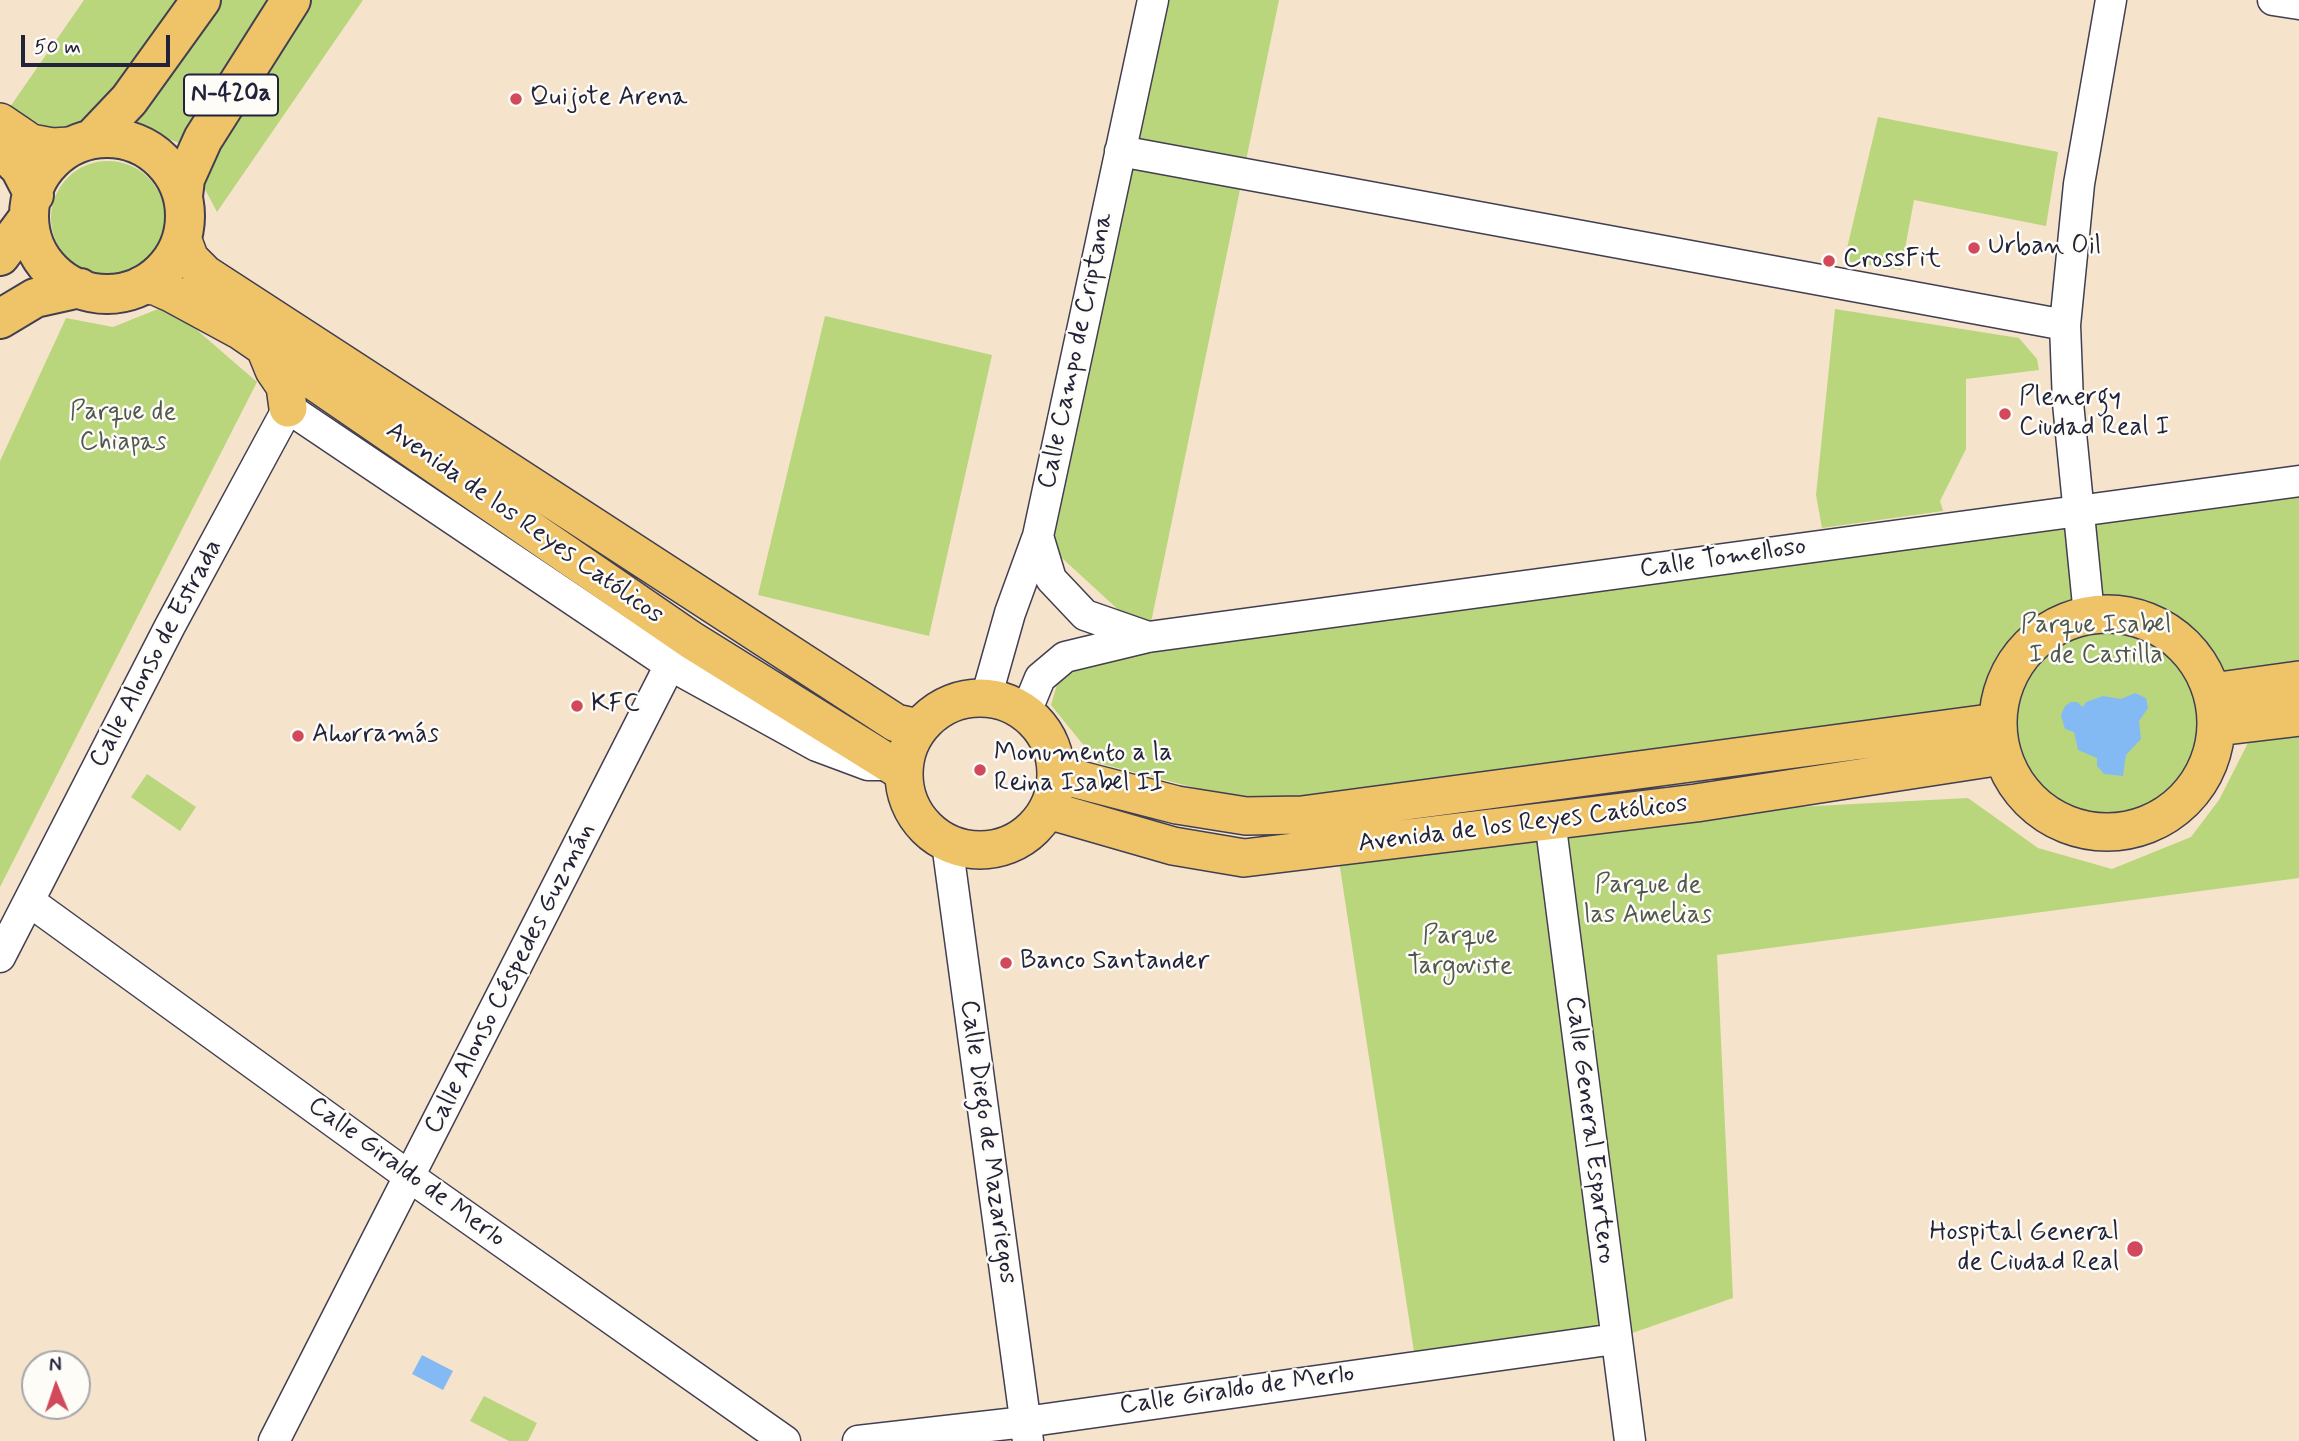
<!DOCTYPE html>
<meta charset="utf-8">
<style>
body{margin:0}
#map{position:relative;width:2299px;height:1441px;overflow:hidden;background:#f5e3cb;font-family:Mynerve,sans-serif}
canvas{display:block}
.north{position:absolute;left:21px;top:1350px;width:70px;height:70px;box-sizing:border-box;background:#fdfcf7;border:2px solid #a5a5ac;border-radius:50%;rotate:358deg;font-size:19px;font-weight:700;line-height:28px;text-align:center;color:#22223b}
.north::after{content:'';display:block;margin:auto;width:24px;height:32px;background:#d1495b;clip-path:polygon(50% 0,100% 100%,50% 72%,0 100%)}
.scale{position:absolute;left:21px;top:35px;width:149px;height:32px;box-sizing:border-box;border:4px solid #22223b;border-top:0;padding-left:9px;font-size:21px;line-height:24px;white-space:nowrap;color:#22223b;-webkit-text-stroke:5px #fdfcf7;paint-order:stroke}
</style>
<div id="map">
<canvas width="2299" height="1441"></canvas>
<div class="north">N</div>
<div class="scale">50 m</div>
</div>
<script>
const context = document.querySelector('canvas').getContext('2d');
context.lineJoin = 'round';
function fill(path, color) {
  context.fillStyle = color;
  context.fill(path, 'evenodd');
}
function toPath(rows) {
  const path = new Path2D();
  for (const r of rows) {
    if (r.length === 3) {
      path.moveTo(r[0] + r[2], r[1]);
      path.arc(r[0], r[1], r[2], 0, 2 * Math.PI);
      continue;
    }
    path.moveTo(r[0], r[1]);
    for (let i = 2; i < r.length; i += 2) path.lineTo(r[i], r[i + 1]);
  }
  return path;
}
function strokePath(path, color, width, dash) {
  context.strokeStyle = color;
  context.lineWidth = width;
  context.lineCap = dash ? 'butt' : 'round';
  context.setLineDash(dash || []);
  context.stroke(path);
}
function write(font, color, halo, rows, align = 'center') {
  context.font = font + ' Mynerve,sans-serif';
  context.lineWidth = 5;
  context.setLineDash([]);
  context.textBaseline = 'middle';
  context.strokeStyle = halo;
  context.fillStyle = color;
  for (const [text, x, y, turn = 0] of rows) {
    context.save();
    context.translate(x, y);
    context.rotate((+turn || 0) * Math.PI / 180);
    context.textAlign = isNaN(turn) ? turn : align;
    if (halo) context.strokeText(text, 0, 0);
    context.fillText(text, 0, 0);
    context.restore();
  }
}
fill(toPath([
 [84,0,363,0,217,212,181,144,115,117,52,131,10,107],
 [1157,0,1279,0,1148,637,1038,536],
 [1878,117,2058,152,2046,226,1914,200,1901,270,1844,261],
 [108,218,57],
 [168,305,257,382,0,887,0,461,66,318,113,327],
 [1835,309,2019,338,2037,359,2039,370,1966,379,1966,449,1940,501,1943,511,1822,528,1816,495],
 [825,316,992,355,929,636,758,595],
 [2299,486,2299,680,2212,692,2203,764,2158,821,2088,830,2036,808,1996,722,1302,815,1098,763,1051,705,1065,657],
 [2299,733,2299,878,1717,955,1733,1298,1615,1339,1416,1365,1337,848,1550,820,1968,798,2038,848,2112,869,2191,837,2219,800,2250,739],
 [147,774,196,807,180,831,131,797],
 [484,1396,537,1423,528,1441,509,1441,470,1421]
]), '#bad67c');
fill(toPath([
 [2135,693,2146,698,2148,708,2139,721,2141,739,2126,755,2123,776,2104,774,2097,766,2097,758,2078,750,2074,732,2065,729,2061,715,2065,706,2071,702,2077,702,2083,707,2086,702,2103,696,2121,699],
 [422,1355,453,1371,443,1390,412,1374]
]), '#84baf3');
const minor = toPath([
 [2273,0,2299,4],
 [1120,151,2065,325],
 [1038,536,1051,579,1085,615,1148,637],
 [2089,615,2068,403,2065,325,2079,184,2111,0],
 [986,698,1010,613,1038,536,1153,0],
 [1026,712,1040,678,1065,657,1148,637,2299,481],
 [1550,820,1630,1441],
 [947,843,1028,1441],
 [29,901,410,1177,785,1441],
 [0,957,170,626,288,408,670,665,817,746,868,765,881,765],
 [274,1441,670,665],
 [858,1441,1025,1422,1615,1339]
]);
const major = toPath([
 [0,122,31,143,52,147,70,146],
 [182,238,190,259,205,274,896,723,919,728],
 [142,285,155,286,171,293,241,331,691,640,903,772],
 [265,348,274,370,285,386,288,408],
 [2107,723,109],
 [2212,692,2299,680],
 [980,774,76],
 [2217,727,2299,717],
 [1057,774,1177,805,1246,816,1302,815,1997,722],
 [1048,810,1173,846,1244,858,1696,803,2002,756]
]);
const highway = toPath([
 [93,138,129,100,201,0],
 [107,216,78],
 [0,148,20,168,34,195],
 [183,196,185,179,203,139,291,0],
 [0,256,29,217],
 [0,319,35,298,80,288]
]);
strokePath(minor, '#423f51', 33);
strokePath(major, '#423f51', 40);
strokePath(highway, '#423f51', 42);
strokePath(minor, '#fff', 30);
strokePath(major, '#efc469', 37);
strokePath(highway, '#efc469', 38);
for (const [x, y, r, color] of [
 [516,99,7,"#d1495b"],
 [1974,248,7,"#d1495b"],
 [1829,261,7,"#d1495b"],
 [2005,414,7,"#d1495b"],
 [577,706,7,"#d1495b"],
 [298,736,7,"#d1495b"],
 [980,770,7,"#d1495b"],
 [1006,963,7,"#d1495b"],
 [2135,1249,9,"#d1495b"]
]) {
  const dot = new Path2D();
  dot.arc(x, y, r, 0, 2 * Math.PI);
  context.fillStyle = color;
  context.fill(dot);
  strokePath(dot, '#fdfcf7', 2.5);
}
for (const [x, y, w] of [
 [231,95,94]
]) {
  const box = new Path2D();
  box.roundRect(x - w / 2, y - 20.5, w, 41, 5);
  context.fillStyle = '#fdfcf7';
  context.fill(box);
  strokePath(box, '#22223b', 2);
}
write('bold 24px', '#22223b', null, [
 ["N-420a",231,95]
]);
write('26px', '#22223b', '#fdfcf7', [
 ["Quijote Arena",530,99],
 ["Urban Oil",1988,248],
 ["CrossFit",1843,261],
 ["Plenergy",2019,399],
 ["Ciudad Real I",2019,429],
 ["KFC",591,706],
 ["Ahorramás",312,736],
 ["Monumento a la",994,755],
 ["Reina Isabel II",994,785],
 ["Banco Santander",1020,963],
 ["Hospital General",2119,1234,"right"],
 ["de Ciudad Real",2119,1264,"right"]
], 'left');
write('26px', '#22223b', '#fdfcf7', [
 ["Calle Campo de Criptana",1077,351,-78],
 ["Avenida de los Reyes Católicos",524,524,35],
 ["Calle Tomelloso",1723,559,-8],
 ["Calle Alonso de Estrada",157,654,-62],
 ["Avenida de los Reyes Católicos",1523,825,-7],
 ["Calle Alonso Céspedes Guzmán",511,979,-63],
 ["Calle General Espartero",1589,1130,83],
 ["Calle Diego de Mazariegos",987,1142,82],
 ["Calle Giraldo de Merlo",406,1173,36],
 ["Calle Giraldo de Merlo",1237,1391,-8]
]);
write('26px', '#50584e', '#fdfcf7', [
 ["Parque de",123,414],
 ["Chiapas",123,444],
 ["Parque Isabel",2096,627],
 ["I de Castilla",2096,657],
 ["Parque de",1648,887],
 ["las Amelias",1648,917],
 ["Parque",1460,938],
 ["Targoviste",1460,968]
]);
</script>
